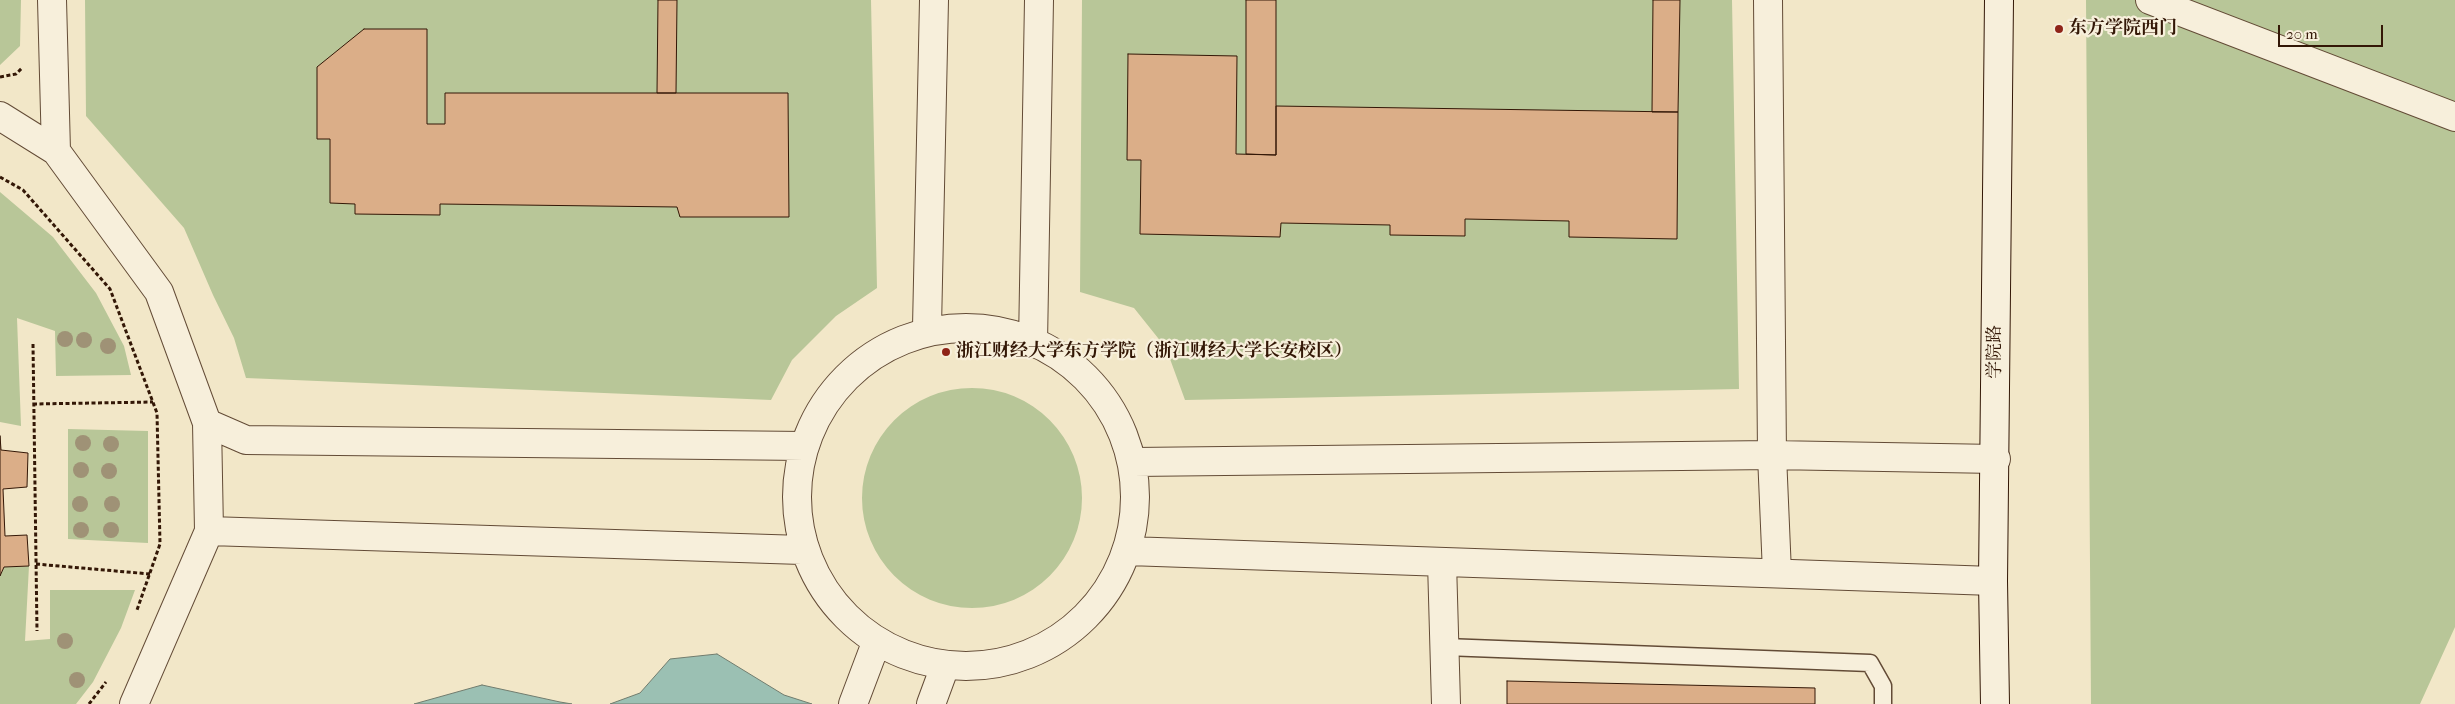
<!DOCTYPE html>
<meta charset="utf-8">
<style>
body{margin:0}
#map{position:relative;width:2455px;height:704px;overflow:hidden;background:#f2e7c8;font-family:"IM FELL French Canon",serif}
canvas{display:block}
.scale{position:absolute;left:2278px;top:25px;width:105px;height:22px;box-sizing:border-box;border:2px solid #331706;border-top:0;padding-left:6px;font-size:15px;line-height:18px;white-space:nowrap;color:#331706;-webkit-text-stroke:4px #f7efdb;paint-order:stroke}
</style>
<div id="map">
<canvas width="2455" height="704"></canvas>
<div class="scale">20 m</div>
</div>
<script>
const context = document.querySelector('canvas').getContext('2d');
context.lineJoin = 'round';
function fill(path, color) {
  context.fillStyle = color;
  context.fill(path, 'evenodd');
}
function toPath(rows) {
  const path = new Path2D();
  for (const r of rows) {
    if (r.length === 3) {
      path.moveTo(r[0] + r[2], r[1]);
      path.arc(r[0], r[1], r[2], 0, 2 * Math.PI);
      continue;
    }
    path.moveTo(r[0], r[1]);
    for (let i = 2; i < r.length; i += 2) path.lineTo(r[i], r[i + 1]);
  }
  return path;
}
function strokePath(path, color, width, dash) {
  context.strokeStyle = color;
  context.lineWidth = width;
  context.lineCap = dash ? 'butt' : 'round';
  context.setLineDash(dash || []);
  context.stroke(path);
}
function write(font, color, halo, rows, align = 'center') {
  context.font = font + ' "IM FELL French Canon","Noto Serif SC",serif';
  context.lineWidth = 4.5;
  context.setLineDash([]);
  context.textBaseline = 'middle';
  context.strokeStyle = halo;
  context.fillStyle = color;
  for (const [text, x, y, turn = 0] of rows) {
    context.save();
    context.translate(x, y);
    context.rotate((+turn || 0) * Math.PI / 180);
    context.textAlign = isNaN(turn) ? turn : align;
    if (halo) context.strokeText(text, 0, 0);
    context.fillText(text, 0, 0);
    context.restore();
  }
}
fill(toPath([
 [0,0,21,0,20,46,0,65],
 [85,0,871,0,877,288,836,316,792,360,771,400,246,378,234,338,213,295,184,228,86,116],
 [1082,0,1732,0,1739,389,1185,400,1166,348,1134,308,1080,292],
 [2086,0,2455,0,2455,627,2420,704,2091,704],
 [0,192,53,237,96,293,124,346,131,375,56,376,55,331,17,318,21,426,0,422],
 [972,498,110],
 [68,429,148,431,148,543,68,539],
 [29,566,25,641,50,639,50,590,135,590,121,628,93,682,76,704,0,704,0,576,4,567]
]), '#b8c698');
const water = toPath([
 [717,654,784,695,812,704,610,704,640,693,670,659,717,654],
 [482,685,560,702,572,704,414,704,482,685]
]);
fill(water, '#9bc0b3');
strokePath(water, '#717c6e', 1);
const building = toPath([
 [658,0,677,0,676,93,657,93,658,0],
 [1246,0,1276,0,1276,155,1246,154,1246,0],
 [1653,0,1680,0,1678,112,1652,112,1653,0],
 [364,29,427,29,427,124,445,124,445,93,788,93,789,217,680,217,677,207,440,204,440,215,355,214,355,204,330,203,330,139,317,139,317,67,364,29],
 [1128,54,1237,56,1236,154,1276,155,1276,106,1678,112,1677,239,1569,237,1569,221,1465,219,1465,236,1390,235,1390,225,1281,223,1280,237,1140,234,1141,160,1127,160,1128,54],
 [0,436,1,450,28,453,27,487,3,489,5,536,27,535,29,566,4,567,0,576,0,436],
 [1507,681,1815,688,1815,704,1507,704,1507,681]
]);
fill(building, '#dbae88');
strokePath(building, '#331706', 1);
const lane = toPath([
 [1445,647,1870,663,1883,686,1883,704]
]);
const street = toPath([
 [52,0,56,151],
 [1768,0,1772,455,1777,573],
 [2150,0,2455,117],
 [0,116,56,151,159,292,207,423,209,531,134,704],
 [927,327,934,0],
 [966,497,169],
 [1033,343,1039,0],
 [207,423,246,440,804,446],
 [1134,462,1772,455,1996,459],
 [209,531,802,550],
 [1128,551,1993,581],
 [1442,562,1446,704],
 [853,704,876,643],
 [931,704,945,666]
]);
const secondary = toPath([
 [1995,704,1993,581,1999,0]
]);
strokePath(lane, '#634b36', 19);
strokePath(street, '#634b36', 30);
strokePath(secondary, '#331706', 30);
strokePath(toPath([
 [0,77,16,74,22,68],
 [0,177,23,190,110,289,157,413,160,544,137,610],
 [33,344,37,631],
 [33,404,153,402],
 [36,564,150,574],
 [89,704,106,682]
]), '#331706', 3, [4, 2.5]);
strokePath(lane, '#f7efdb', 16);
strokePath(street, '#f7efdb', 28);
strokePath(secondary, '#f7efdb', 28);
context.fillStyle = '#9f9276';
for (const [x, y] of [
 [65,339],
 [84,340],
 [108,346],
 [83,443],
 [111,444],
 [81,470],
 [109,471],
 [80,504],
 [112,504],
 [81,530],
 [111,530],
 [65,641],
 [77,680]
]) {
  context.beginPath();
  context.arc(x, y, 8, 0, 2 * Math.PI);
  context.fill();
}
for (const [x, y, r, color] of [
 [2059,29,5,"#8f2418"],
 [946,352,5,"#8f2418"]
]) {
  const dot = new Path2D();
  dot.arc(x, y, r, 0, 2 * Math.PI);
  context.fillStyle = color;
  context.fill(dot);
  strokePath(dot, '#f7efdb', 2);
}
write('bold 18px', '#331706', '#f7efdb', [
 ["东方学院西门",2069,29],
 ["浙江财经大学东方学院（浙江财经大学长安校区）",956,352]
], 'left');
write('18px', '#331706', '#f7efdb', [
 ["学院路",1996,352,-90]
]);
</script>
